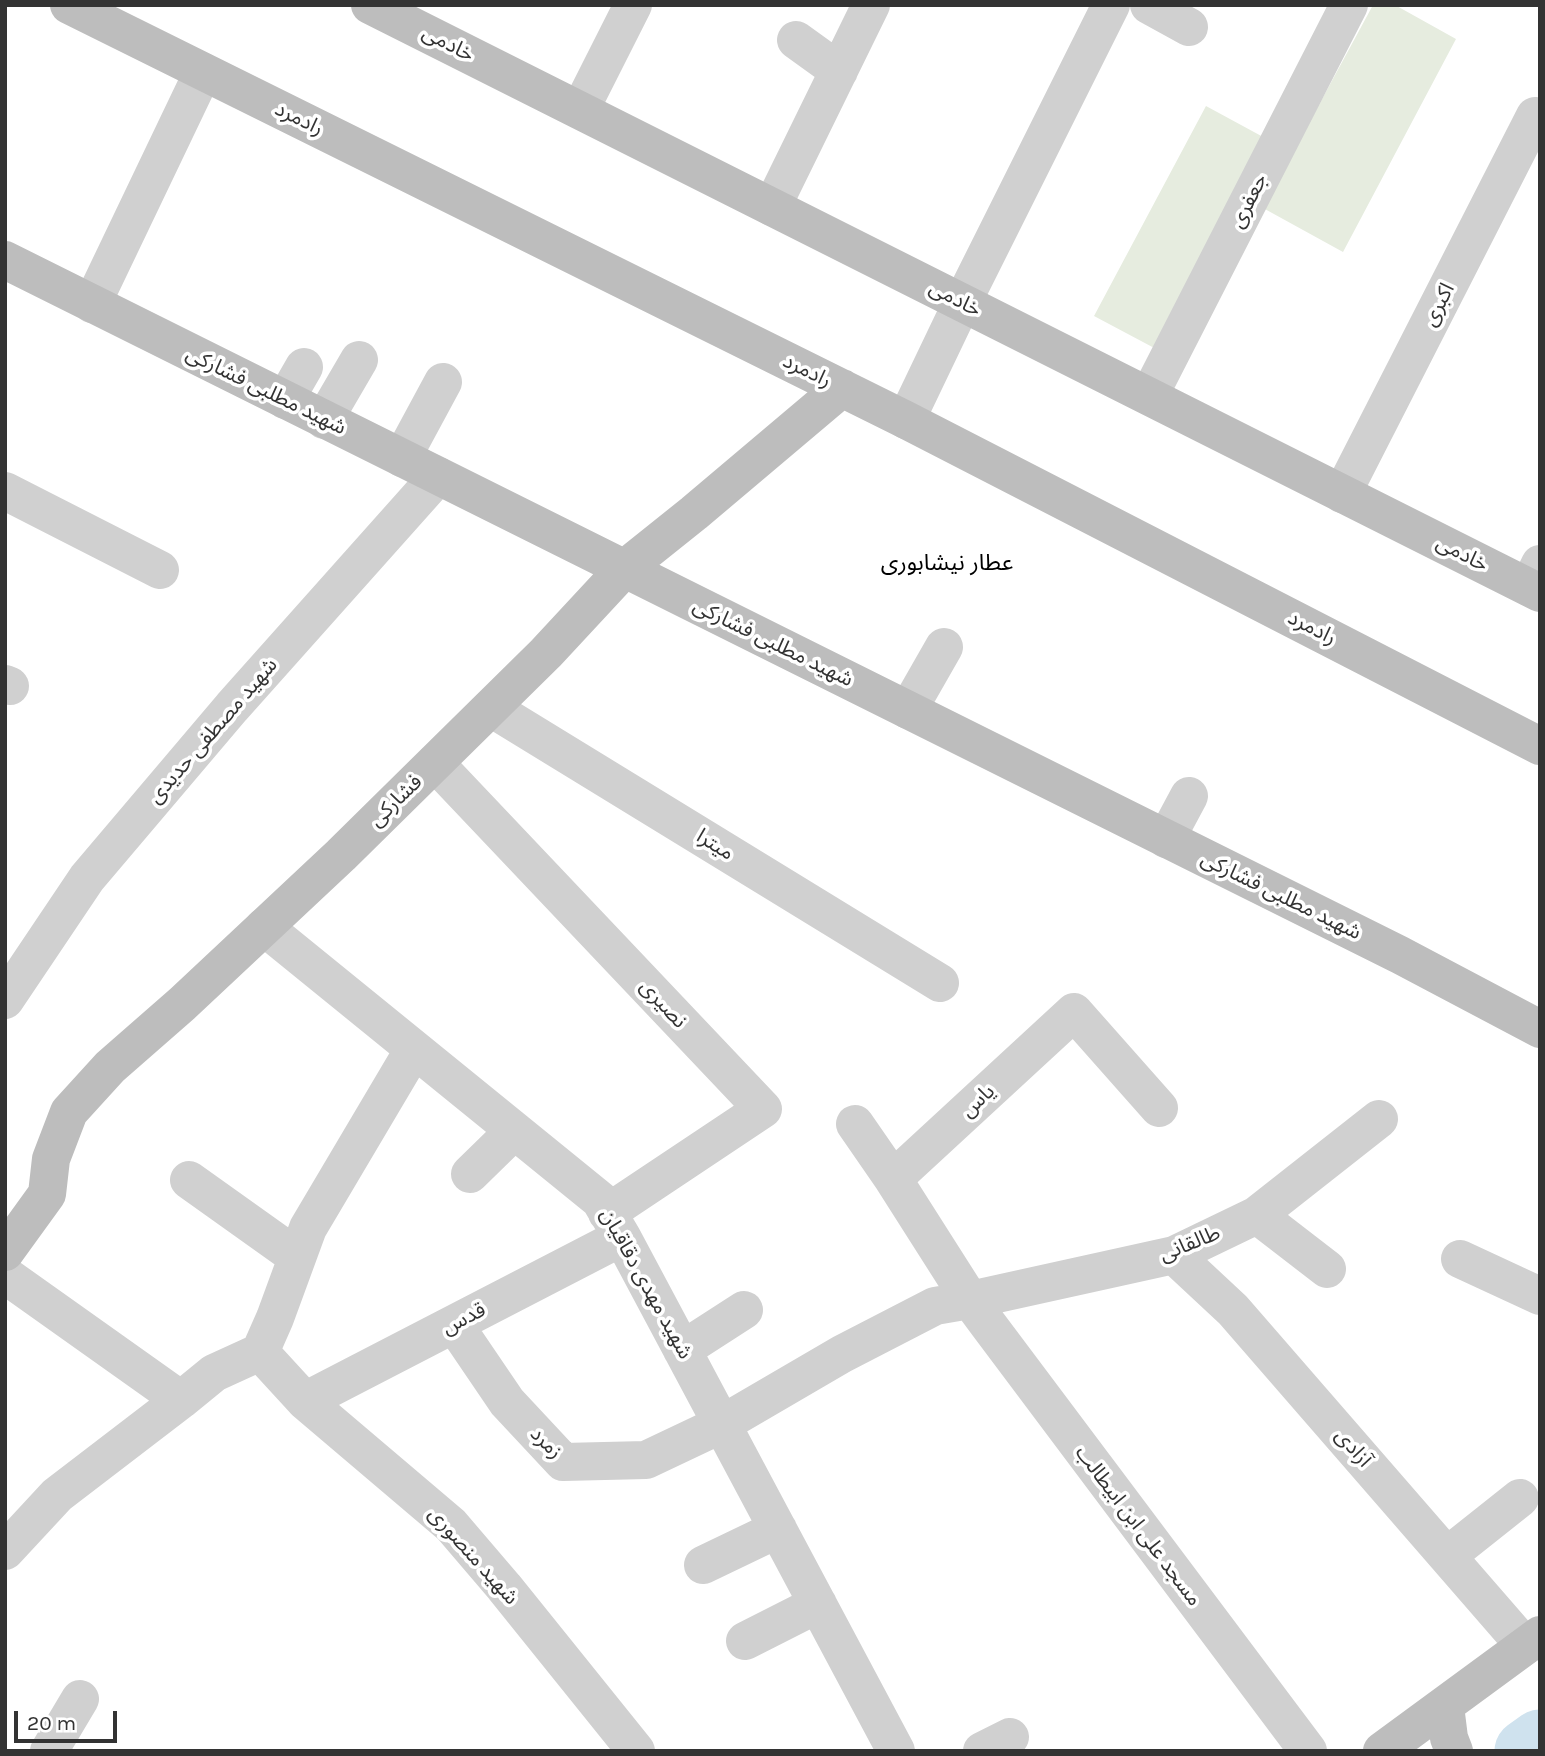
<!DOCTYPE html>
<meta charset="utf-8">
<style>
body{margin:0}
#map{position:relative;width:1545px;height:1756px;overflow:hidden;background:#fff;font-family:Karla,sans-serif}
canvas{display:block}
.frame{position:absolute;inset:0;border:7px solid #333;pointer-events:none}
.scale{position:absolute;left:14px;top:1711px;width:103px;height:32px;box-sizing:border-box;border:4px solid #333;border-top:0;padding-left:9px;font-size:21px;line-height:24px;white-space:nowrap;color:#333;-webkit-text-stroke:5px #fff;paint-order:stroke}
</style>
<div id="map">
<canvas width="1545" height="1756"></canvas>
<div class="frame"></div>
<div class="scale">20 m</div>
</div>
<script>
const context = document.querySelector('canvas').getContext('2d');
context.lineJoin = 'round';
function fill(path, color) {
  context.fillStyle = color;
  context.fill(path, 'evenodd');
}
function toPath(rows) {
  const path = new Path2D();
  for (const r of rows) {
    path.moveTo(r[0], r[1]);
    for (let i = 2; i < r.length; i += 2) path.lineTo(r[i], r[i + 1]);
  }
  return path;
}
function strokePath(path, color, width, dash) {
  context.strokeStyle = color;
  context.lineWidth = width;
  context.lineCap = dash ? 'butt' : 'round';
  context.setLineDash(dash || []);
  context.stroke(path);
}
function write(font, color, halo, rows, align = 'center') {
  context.font = font + ' Karla,"Noto Sans Arabic",sans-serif';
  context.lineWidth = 7;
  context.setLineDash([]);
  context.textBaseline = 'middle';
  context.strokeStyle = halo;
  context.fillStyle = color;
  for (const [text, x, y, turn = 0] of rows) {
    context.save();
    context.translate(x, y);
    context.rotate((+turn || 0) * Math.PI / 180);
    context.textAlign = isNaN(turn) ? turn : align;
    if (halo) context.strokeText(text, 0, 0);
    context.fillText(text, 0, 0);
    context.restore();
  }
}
fill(toPath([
 [1373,5,1395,5,1456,39,1343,252,1263,208],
 [1206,106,1265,138,1158,350,1094,316]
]), '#e6ecdf');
strokePath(toPath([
 [1526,1751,1540,1741]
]), '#cfe2ee', 63);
strokePath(toPath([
 [1149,5,1189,27],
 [796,40,839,71],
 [580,110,633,5],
 [772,207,871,5],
 [92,304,203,72],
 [1149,396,1349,5],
 [285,400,304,367],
 [324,420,359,360],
 [906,420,962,303,1111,5],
 [402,458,443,382],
 [5,491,160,570],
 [1342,494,1535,116],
 [1529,587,1540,564],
 [5,684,10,686],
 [491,708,940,983],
 [908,710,944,647],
 [435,763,763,1109,607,1213],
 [1166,839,1189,796],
 [264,927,600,1200,622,1237,896,1751],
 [5,1000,87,878,232,707,438,476],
 [1159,1108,1074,1012,893,1179,970,1300,987,1323,1308,1751],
 [855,1124,893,1179],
 [470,1174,514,1131],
 [189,1180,297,1257],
 [1257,1215,1327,1269],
 [1174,1255,1233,1310,1525,1646],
 [1460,1259,1540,1296],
 [5,1275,181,1400],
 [454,1324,507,1402,563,1462,646,1460,722,1424,842,1354,935,1306,970,1300,1174,1255,1257,1215,1379,1119],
 [682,1350,744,1310],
 [260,1352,305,1401,451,1525,504,1587,636,1751],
 [305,1401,622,1237],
 [5,1551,57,1495,181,1400,214,1373,260,1352,275,1318,308,1228,414,1049],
 [1447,1556,1520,1498],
 [703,1565,778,1529],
 [745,1641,818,1604],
 [49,1751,80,1699],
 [982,1751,1010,1737]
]), '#d0d0d0', 38);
strokePath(toPath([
 [69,5,906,420,1540,746],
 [370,5,1540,593],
 [5,260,1400,955,1540,1029],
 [5,1252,47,1194,51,1159,69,1112,110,1067,182,1004,341,855,546,653,624,569,694,513,842,388],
 [1445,1706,1449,1738,1454,1751],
 [1382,1751,1540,1635]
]), '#bdbdbd', 38);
write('21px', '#333', '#fff', [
 ["خادمی",448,44,27],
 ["رادمرد",299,119,26],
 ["جعفری",1249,201,-63],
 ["خادمی",955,299,27],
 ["اکبری",1439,305,-63],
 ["رادمرد",807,371,26],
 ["شهید مطلبی فشارکی",266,391,26],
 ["خادمی",1462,554,27],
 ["رادمرد",1312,628,27],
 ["شهید مطلبی فشارکی",773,643,26],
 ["شهید مصطفی حدیدی",213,731,-49],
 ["فشارکی",396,801,-44],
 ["میترا",715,845,32],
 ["شهید مطلبی فشارکی",1281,896,26],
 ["نصیری",663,1004,47],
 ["یاس",978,1101,-43],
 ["طالقانی",1190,1244,-22],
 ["شهید مهدی دقاقیان",646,1284,61],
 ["قدس",464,1319,-27],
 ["زمرد",546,1443,45],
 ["آزادی",1353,1448,49],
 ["مسجد علی ابن ابیطالب",1138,1526,53],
 ["شهید منصوری",473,1556,48]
]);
write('23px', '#000', '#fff', [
 ["عطار نیشابوری",947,563]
]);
</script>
